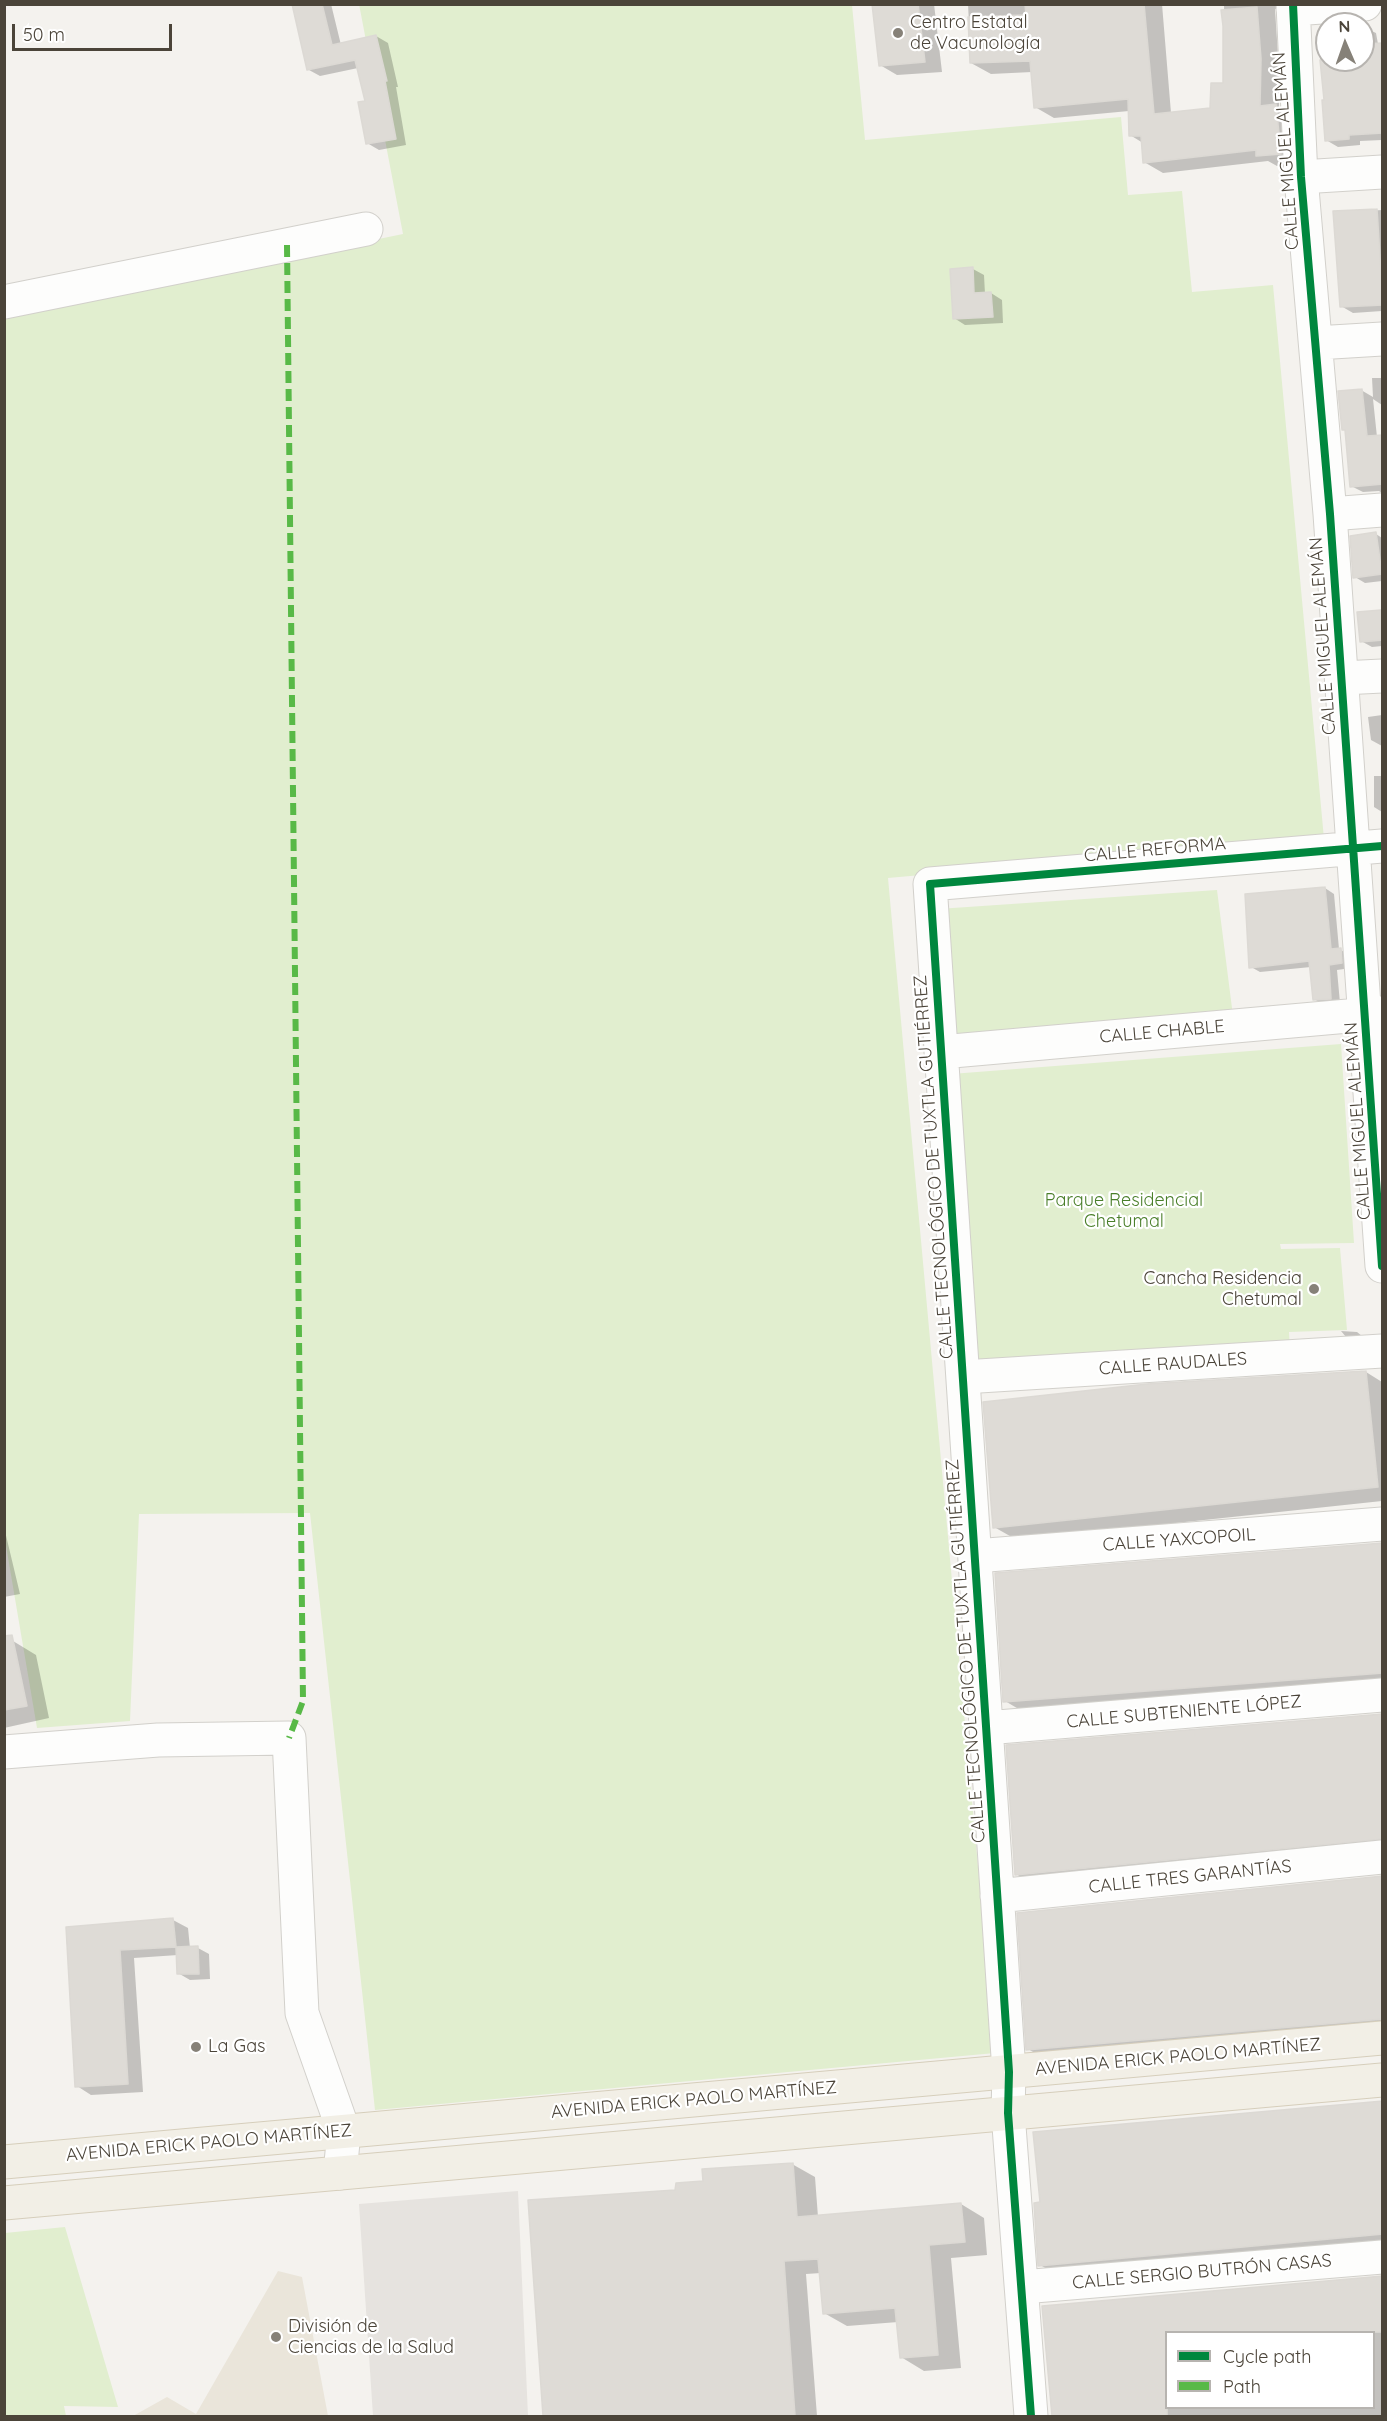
<!DOCTYPE html>
<meta charset="utf-8">
<style>
body{margin:0}
#map{position:relative;width:1387px;height:2421px;overflow:hidden;background:#f4f2ee;font-family:Quicksand,sans-serif}
canvas{display:block}
.frame{position:absolute;inset:0;border:6px solid #4b4439;pointer-events:none}
.legend{position:absolute;left:1165px;top:2331px;width:210px;height:78px;box-sizing:border-box;background:#fff;border:2px solid #b7b4b0;margin:0;padding:8px 10px;list-style:none;font-size:18px;color:#4b4439}
.legend li{display:flex;align-items:center;gap:12px;height:30px}
.legend b{width:30px;border:2px solid #b7b4b0}
.north{position:absolute;left:1315px;top:12px;width:60px;height:60px;box-sizing:border-box;background:#fff;border:2px solid #b7b4b0;border-radius:50%;rotate:358deg;font-size:16px;font-weight:700;line-height:24px;text-align:center;color:#4b4439}
.north::after{content:'';display:block;margin:auto;width:21px;height:27px;background:#868178;clip-path:polygon(50% 0,100% 100%,50% 72%,0 100%)}
.scale{position:absolute;left:12px;top:24px;width:160px;height:27px;box-sizing:border-box;border:3px solid #4b4439;border-top:0;padding-left:8px;font-size:18px;line-height:21px;white-space:nowrap;color:#4b4439;-webkit-text-stroke:4px #fff;paint-order:stroke}
</style>
<div id="map">
<canvas width="1387" height="2421"></canvas>
<div class="frame"></div>
<ul class="legend">
<li><b style="height:8px;background:#00873e"></b>Cycle path</li>
<li><b style="height:8px;background:#58b947"></b>Path</li>
</ul>
<div class="north">N</div>
<div class="scale">50 m</div>
</div>
<script>
const context = document.querySelector('canvas').getContext('2d');
context.lineJoin = 'round';
function fill(path, color) {
  context.fillStyle = color;
  context.fill(path, 'evenodd');
}
function toPath(rows) {
  const path = new Path2D();
  for (const r of rows) {
    path.moveTo(r[0], r[1]);
    for (let i = 2; i < r.length; i += 2) path.lineTo(r[i], r[i + 1]);
  }
  return path;
}
function strokePath(path, color, width, dash) {
  context.strokeStyle = color;
  context.lineWidth = width;
  context.lineCap = dash ? 'butt' : 'round';
  context.setLineDash(dash || []);
  context.stroke(path);
}
function write(font, color, halo, rows, align = 'center') {
  context.font = font + ' Quicksand,sans-serif';
  context.lineWidth = 4.5;
  context.setLineDash([]);
  context.textBaseline = 'middle';
  context.strokeStyle = halo;
  context.fillStyle = color;
  for (const [text, x, y, turn = 0] of rows) {
    context.save();
    context.translate(x, y);
    context.rotate((+turn || 0) * Math.PI / 180);
    context.textAlign = isNaN(turn) ? turn : align;
    if (halo) context.strokeText(text, 0, 0);
    context.fillText(text, 0, 0);
    context.restore();
  }
}
fill(toPath([
 [278,2271,302,2277,328,2416,133,2416,167,2397,196,2414]
]), '#eae5da');
fill(toPath([
 [359,4,852,5,865,140,1121,117,1128,195,1182,191,1192,292,1273,285,1324,839,888,878,995,2053,375,2110,310,1513,139,1514,130,1721,37,1728,4,1534,4,316,403,234],
 [1217,890,1233,1016,947,1044,938,909],
 [1341,1044,1354,1243,1280,1244,1281,1249,1340,1248,1347,1330,1289,1332,1290,1350,968,1371,951,1074],
 [65,2227,118,2407,64,2406,66,2416,5,2416,5,2233]
]), '#e1eecf');
fill(toPath([
 [518,2191,528,2416,373,2416,359,2204]
]), '#e6e3df');
fill(toPath([
 [294,4,331,4,341,45,376,36,388,43,398,87,396,87,406,145,379,150,367,143,366,102,358,68,320,76,309,70],
 [874,4,934,4,942,72,897,75,880,65],
 [968,4,1162,4,1171,113,1212,109,1225,84,1224,4,1291,4,1292,8,1275,9,1279,71,1279,108,1295,117,1300,164,1277,166,1268,161,1163,173,1144,162,1143,143,1130,135,1129,111,1054,118,1035,107,1032,72,991,74,971,63],
 [1363,27,1376,33,1378,44,1382,44,1382,140,1360,141,1360,145,1338,147,1326,140,1326,101,1319,46,1327,45,1327,60,1363,60],
 [1382,210,1382,311,1353,313,1341,306,1335,213],
 [973,269,984,275,985,294,991,293,1002,300,1003,323,965,325,954,318],
 [1372,378,1382,378,1382,405,1373,399,1377,437,1382,436,1382,493,1379,491,1363,492,1351,486,1347,431,1343,429,1361,390,1373,397],
 [1376,534,1382,538,1382,581,1365,583,1355,577],
 [1382,611,1382,646,1372,647,1361,641,1359,613],
 [1382,715,1382,746,1371,740,1368,717],
 [1374,776,1382,776,1382,812,1374,807],
 [1325,888,1334,894,1339,949,1350,955,1351,968,1337,970,1340,1003,1324,1005,1314,999,1311,967,1260,972,1251,967],
 [1341,1331,1357,1332,1362,1336,1346,1337],
 [1366,1372,1382,1382,1382,1501,1017,1540,994,1527],
 [4,1527,20,1594,4,1597],
 [1382,1544,1382,1687,1027,1714,1005,1701],
 [13,1641,36,1655,49,1718,4,1728,4,1643],
 [1382,1715,1382,1853,1039,1888,1016,1874],
 [1382,1877,1382,2034,1050,2062,1028,2049],
 [173,1920,188,1928,190,1948,198,1948,209,1954,210,1979,190,1980,178,1973,178,1955,134,1958,143,2092,91,2095,77,2086,68,1928],
 [1382,2102,1382,2249,1063,2278,1040,2265],
 [792,2164,815,2177,818,2217,961,2204,984,2218,987,2255,951,2258,961,2368,924,2371,901,2357,898,2322,847,2326,824,2313,821,2273,806,2274,817,2416,545,2416,530,2202,676,2191,704,2182],
 [1382,2277,1382,2416,1053,2416,1044,2307],
 [1166,2332,1374,2332,1374,2408,1166,2408]
]), '#0003');
const building = toPath([
 [292,4,322,4,332,45,376,35,387,81,385,81,396,139,366,144,358,102,365,101,355,60,307,70,292,4],
 [872,4,918,4,925,62,879,66,872,4],
 [1025,4,1144,4,1154,114,1210,108,1211,83,1223,83,1223,26,1221,10,1257,7,1261,59,1260,106,1276,104,1281,154,1256,156,1256,150,1143,163,1141,136,1129,136,1128,99,1034,108,1030,61,970,63,968,17,1026,15,1025,4],
 [1383,43,1383,133,1349,135,1349,139,1325,141,1322,100,1324,100,1320,60,1363,60,1363,44,1383,43],
 [1377,209,1383,305,1340,307,1333,211,1377,209],
 [973,267,974,293,991,292,993,317,953,319,950,269,973,267],
 [1362,389,1367,436,1383,435,1383,484,1350,487,1345,430,1342,430,1338,391,1362,389],
 [1376,532,1382,574,1353,578,1350,536,1376,532],
 [1381,610,1383,640,1360,642,1357,612,1381,610],
 [1325,887,1331,949,1341,948,1342,963,1329,965,1331,999,1313,1000,1309,961,1249,968,1245,894,1325,887],
 [1366,1371,1378,1487,993,1528,983,1402,1147,1384,1366,1371],
 [1383,1543,1383,1673,1003,1702,995,1573,1383,1543],
 [12,1635,27,1706,4,1710,4,1636,12,1635],
 [1383,1714,1383,1839,1015,1875,1006,1745,1383,1714],
 [1383,1876,1383,2019,1026,2050,1017,1913,1383,1876],
 [173,1918,176,1947,120,1950,128,2084,75,2087,66,1927,173,1918],
 [198,1946,199,1974,177,1974,176,1947,198,1946],
 [1383,2101,1383,2234,1038,2266,1034,2203,1040,2202,1033,2132,1383,2101],
 [793,2163,797,2217,961,2203,965,2242,929,2245,938,2355,900,2358,895,2308,823,2314,818,2259,784,2261,795,2416,543,2416,528,2200,675,2190,676,2183,703,2181,702,2169,793,2163],
 [1383,2276,1383,2332,1167,2332,1167,2416,1052,2416,1042,2306,1383,2276]
]);
fill(building, '#dedbd6');
strokePath(building, '#dcd9d4', 1.5);
const minor = toPath([
 [1293,4,1301,177,1330,514,1382,1266],
 [1293,9,1365,4],
 [1301,177,1382,172],
 [4,302,366,229],
 [1316,343,1382,339],
 [1330,514,1382,510],
 [1342,678,1382,676],
 [941,1052,1382,1013],
 [963,1377,1382,1351],
 [975,1556,1382,1524],
 [986,1728,1382,1695],
 [4,1752,158,1740,289,1738,302,2013,344,2132,340,2173],
 [997,1896,1382,1857],
 [1022,2287,1382,2257],
 [1031,2416,1008,2113,1009,2072,930,884,1382,846]
]);
const major = toPath([
 [4,2162,1382,2038],
 [4,2203,1382,2080]
]);
strokePath(minor, '#d2d0cb', 35);
strokePath(major, '#d6cebb', 35);
strokePath(minor, '#fdfdfc', 33);
strokePath(major, '#f2efe6', 33);
strokePath(toPath([
 [287,245,303,1701,289,1738]
]), '#58b947', 6, [12, 6]);
strokePath(toPath([
 [1293,4,1301,177,1330,514,1382,1266],
 [1031,2416,1008,2113,1009,2072,930,884,1382,846]
]), '#00873e', 8);
for (const [x, y, r, color] of [
 [898,33,6,"#868178"],
 [1314,1289,6,"#868178"],
 [196,2047,6,"#868178"],
 [276,2337,6,"#868178"]
]) {
  const dot = new Path2D();
  dot.arc(x, y, r, 0, 2 * Math.PI);
  context.fillStyle = color;
  context.fill(dot);
  strokePath(dot, '#fff', 2);
}
write('18px', '#4b4439', '#fff', [
 ["Centro Estatal",910,23],
 ["de Vacunología",910,44],
 ["Cancha Residencia",1302,1279,"right"],
 ["Chetumal",1302,1300,"right"],
 ["La Gas",208,2047],
 ["División de",288,2327],
 ["Ciencias de la Salud",288,2348]
], 'left');
write('18px', '#4b4439', '#fff', [
 ["CALLE MIGUEL ALEMÁN",1286,151,-94],
 ["CALLE MIGUEL ALEMÁN",1323,636,-94],
 ["CALLE REFORMA",1155,850,-5],
 ["CALLE CHABLE",1162,1032,-5],
 ["CALLE MIGUEL ALEMÁN",1358,1121,-94],
 ["CALLE TECNOLÓGICO DE TUXTLA GUTIÉRREZ",934,1167,-94],
 ["CALLE RAUDALES",1173,1364,-4],
 ["CALLE YAXCOPOIL",1179,1540,-4],
 ["CALLE TECNOLÓGICO DE TUXTLA GUTIÉRREZ",966,1651,-94],
 ["CALLE SUBTENIENTE LÓPEZ",1184,1712,-5],
 ["CALLE TRES GARANTÍAS",1190,1877,-6],
 ["AVENIDA ERICK PAOLO MARTÍNEZ",1178,2057,-5],
 ["AVENIDA ERICK PAOLO MARTÍNEZ",694,2100,-5],
 ["AVENIDA ERICK PAOLO MARTÍNEZ",209,2143,-5],
 ["CALLE SERGIO BUTRÓN CASAS",1202,2272,-5]
]);
write('18px', '#4a7f2a', '#fff', [
 ["Parque Residencial",1124,1201],
 ["Chetumal",1124,1222]
]);
</script>
